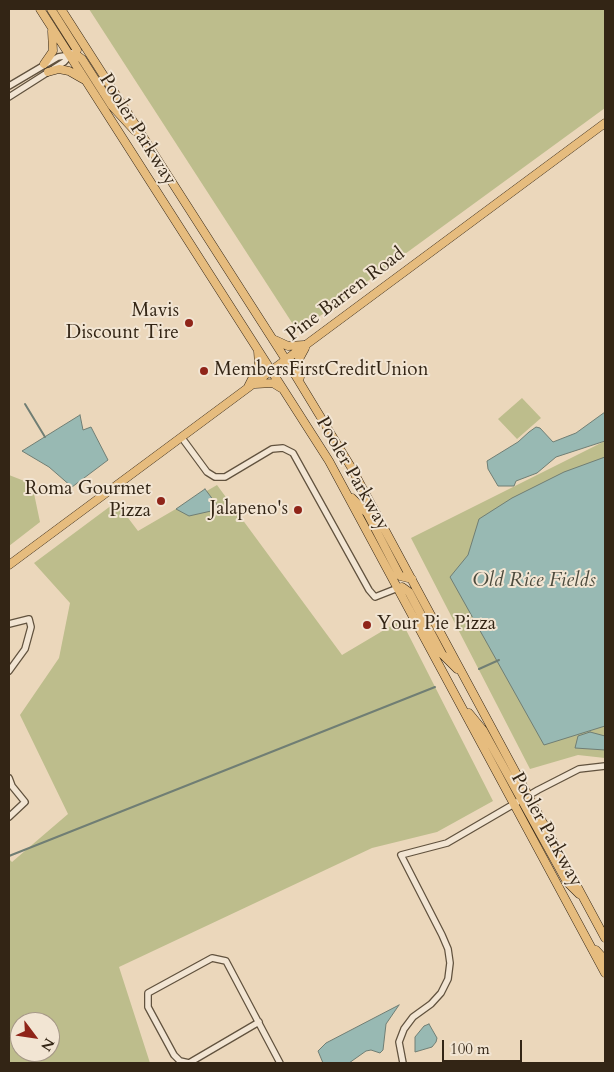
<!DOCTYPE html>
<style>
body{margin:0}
#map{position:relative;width:614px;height:1072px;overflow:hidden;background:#ebd7bb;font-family:Cardo,serif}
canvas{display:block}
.frame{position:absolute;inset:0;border:10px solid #332515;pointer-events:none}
.north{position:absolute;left:10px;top:1012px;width:50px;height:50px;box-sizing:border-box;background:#f2e5d3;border:1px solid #a69887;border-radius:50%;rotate:121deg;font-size:14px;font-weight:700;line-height:20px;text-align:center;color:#332515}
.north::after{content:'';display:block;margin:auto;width:18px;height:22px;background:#8f2418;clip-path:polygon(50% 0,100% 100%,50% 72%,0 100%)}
.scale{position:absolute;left:442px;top:1040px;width:80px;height:22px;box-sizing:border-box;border:2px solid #332515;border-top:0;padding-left:6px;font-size:15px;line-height:18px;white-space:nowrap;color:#332515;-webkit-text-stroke:4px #f2e5d3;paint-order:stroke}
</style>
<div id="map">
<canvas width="614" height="1072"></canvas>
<div class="frame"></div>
<div class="north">N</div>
<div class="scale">100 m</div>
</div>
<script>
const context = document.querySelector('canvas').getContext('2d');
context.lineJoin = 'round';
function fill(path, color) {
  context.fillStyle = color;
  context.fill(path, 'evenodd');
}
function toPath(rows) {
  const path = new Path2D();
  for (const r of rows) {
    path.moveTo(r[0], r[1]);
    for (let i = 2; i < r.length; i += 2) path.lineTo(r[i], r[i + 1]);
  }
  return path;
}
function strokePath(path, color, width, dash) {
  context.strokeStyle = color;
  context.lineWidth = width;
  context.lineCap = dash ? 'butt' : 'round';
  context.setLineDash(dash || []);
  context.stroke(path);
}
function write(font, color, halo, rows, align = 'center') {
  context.font = font + ' Cardo,serif';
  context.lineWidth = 4;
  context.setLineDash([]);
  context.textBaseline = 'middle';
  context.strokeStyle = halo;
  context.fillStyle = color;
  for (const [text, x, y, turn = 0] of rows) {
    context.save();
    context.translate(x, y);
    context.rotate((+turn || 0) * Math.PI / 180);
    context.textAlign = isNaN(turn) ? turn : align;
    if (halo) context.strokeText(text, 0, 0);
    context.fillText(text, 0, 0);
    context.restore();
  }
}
fill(toPath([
 [89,9,605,9,605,108,298,332],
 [522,398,541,418,517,439,498,419],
 [605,441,605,758,578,755,530,769,411,538],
 [9,475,32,484,40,522,9,546],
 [217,485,342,655,401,620,493,801,437,832,372,848,119,967,150,1063,9,1063,9,859,12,862,68,814,20,715,59,658,70,603,34,563,116,502,138,531],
 [20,1022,50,1022,50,1052,20,1052]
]), '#bdbd8c');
const water = toPath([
 [605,412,605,441,556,457,537,473,516,481,514,486,498,486,488,469,487,461,518,442,529,432,536,427,540,428,553,442,576,433,605,412],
 [80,415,83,430,91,427,108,460,72,487,49,467,22,451,80,415],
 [605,457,605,726,544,745,450,577,468,555,479,519,512,498,564,472,605,457],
 [205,489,220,509,189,516,176,509,205,489],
 [590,732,605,736,605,750,575,748,578,736,590,732],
 [399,1005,386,1024,383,1050,380,1053,371,1050,366,1051,349,1063,323,1063,318,1051,326,1043,399,1005],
 [429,1024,437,1038,436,1042,432,1047,415,1052,415,1037,424,1026,429,1024]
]);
fill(water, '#98b9b3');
strokePath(water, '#707e74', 1);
strokePath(toPath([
 [25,404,45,437],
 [479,669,499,660],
 [9,856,435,687]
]), '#707e74', 2);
const minor = toPath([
 [9,86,58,57,70,55],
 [9,97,64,62,72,53],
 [182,438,207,472,215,477,225,477,272,449,283,448,293,453,369,590,375,597,398,588],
 [9,624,29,619,31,627,25,649,9,671],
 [9,778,12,786,25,802,9,817],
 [189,1063,180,1061,174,1055,148,1007,148,993,212,958,226,961,280,1063],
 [189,1063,259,1022],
 [403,1063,399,1042,404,1029,413,1017,431,1004,441,993,448,979,450,963,448,949,442,935,401,855,447,843,538,790,579,769,605,766]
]);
const major = toPath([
 [40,9,329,461,605,973],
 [51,9,77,50],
 [61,9,286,360,351,467,605,938],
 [70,55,78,56,82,59,112,106,135,131],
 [44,64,53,51,52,31],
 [48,72,59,69,69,71,83,79],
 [275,340,288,346,304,345],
 [300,377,299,359,305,348],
 [255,384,273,383,281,388],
 [248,387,259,365,258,351],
 [352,498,367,513,400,576,412,579],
 [9,565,605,123],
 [398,588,402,587,409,592,442,654,457,669],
 [469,713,483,730,567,882,579,894],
 [596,950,605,960]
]);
strokePath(minor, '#61523e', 8);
strokePath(major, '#332515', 9);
strokePath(minor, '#f2e5d3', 5.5);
strokePath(major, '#e6bc7e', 8);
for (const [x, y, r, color] of [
 [189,323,5,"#8f2418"],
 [204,371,5,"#8f2418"],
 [161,501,5,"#8f2418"],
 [298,510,5,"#8f2418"],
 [367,625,5,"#8f2418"]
]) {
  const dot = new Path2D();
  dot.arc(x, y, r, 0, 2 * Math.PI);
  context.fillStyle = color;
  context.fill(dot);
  strokePath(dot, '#f2e5d3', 2);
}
write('19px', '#332515', '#f2e5d3', [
 ["Pooler Parkway",137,130,58],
 ["Pine Barren Road",346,295,-37],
 ["Pooler Parkway",352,474,60],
 ["Pooler Parkway",546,830,61]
]);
write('19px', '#332515', '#f2e5d3', [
 ["Mavis",179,312],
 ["Discount Tire",179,334],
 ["MembersFirstCreditUnion",214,371,"left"],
 ["Roma Gourmet",151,490],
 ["Pizza",151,512],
 ["Jalapeno's",288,510],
 ["Your Pie Pizza",377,625,"left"]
], 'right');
write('italic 20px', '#4c4a3c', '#f2e5d3', [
 ["Old Rice Fields",534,581]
]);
</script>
